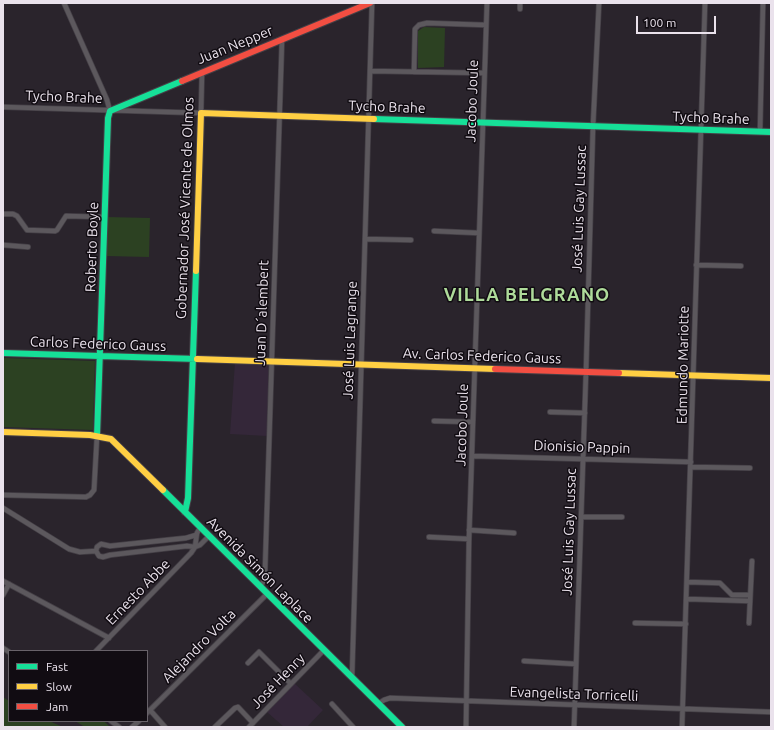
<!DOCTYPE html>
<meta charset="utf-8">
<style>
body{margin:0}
#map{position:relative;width:774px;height:730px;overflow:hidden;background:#2a242c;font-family:Ubuntu,sans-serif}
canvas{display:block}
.frame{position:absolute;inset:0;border:4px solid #eae2ec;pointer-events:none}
.legend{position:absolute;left:8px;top:650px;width:140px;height:72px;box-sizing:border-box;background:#110c12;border:1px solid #686269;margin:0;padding:5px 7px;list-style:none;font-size:12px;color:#eae2ec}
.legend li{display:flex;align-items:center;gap:8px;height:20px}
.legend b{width:20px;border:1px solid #686269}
.scale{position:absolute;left:636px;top:16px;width:80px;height:18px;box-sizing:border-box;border:2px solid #eae2ec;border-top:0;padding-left:5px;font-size:12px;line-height:14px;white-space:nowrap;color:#eae2ec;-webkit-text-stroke:3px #110c12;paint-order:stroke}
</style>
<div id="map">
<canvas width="774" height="730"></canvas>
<div class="frame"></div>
<ul class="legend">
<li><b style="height:5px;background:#16e098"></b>Fast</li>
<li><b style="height:5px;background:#ffcf43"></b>Slow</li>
<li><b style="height:5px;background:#f24e42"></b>Jam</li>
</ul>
<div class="scale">100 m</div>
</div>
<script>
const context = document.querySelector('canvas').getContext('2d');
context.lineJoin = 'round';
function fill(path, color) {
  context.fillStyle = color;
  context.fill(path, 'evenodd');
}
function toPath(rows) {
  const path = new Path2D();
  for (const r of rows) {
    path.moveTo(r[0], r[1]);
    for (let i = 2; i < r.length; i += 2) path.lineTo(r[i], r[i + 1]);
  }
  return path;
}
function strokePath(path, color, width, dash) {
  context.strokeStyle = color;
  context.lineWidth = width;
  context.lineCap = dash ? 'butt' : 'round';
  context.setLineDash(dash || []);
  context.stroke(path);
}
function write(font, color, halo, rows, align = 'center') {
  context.font = font + ' Ubuntu,sans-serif';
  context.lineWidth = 3;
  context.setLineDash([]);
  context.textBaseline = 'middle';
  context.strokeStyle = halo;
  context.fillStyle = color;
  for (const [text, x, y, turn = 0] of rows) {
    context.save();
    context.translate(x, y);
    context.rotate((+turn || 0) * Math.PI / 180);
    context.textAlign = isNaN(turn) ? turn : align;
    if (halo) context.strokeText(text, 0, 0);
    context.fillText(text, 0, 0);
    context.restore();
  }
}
fill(toPath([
 [235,362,269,363,267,436,230,434],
 [294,683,323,710,307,727,284,727,267,712]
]), '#342739');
fill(toPath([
 [424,27,445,28,444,67,418,68,418,31],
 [106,217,150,218,149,257,106,256],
 [3,358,95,361,93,430,3,427],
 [3,697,9,701,9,721,49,721,63,727,3,727],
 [75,721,104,721,110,727,85,727]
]), '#2c4122');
const street = toPath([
 [64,3,107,100,110,111],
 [520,9,520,3],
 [370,71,484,73],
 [414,72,415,29,419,25,427,23,486,25],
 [3,107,201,113,202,72],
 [760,132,763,3],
 [3,214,13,214,17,216,27,230,55,231,57,230,66,216,105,217],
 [434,231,479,233],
 [365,239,411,240],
 [3,245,28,247],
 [696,265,741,266],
 [550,412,585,413],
 [434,421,473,422],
 [472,456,691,462],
 [691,467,750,468],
 [3,495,86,497,90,495,94,490,97,436],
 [3,508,69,549,80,552,96,551],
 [581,517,622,517],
 [469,530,514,533],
 [196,535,186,538,110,546,101,544,97,547,96,551,99,556,103,557,110,555,187,546,195,547,200,545,209,536],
 [429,537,469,539],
 [3,581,109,638],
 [687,582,720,583,732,595,750,595],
 [260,587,264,580,265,571,282,39],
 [3,595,9,584],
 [687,599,750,601],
 [635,623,686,624],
 [749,623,752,561],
 [3,648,9,652],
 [96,651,191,553,195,547,197,533,200,528],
 [524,661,576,664],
 [248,663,259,652,291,684],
 [352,677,372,3],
 [332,704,353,727],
 [378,704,384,700,390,698,771,712],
 [150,710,165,727],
 [147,713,267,594],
 [111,721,119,727],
 [132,727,139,721],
 [215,727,235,708,238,707,253,723],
 [249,727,324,650],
 [466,727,469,539,487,3],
 [574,727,586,372,593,126,599,3],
 [682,727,705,3]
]);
const fast = toPath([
 [374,119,771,132],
 [3,353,197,359],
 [97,436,108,118,110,111,182,81],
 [163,490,402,727],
 [185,512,188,498,196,271]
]);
const slow = toPath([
 [196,271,201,113,374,119],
 [197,359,495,369],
 [619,373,771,378],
 [3,432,90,435,111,439,163,490]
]);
const jam = toPath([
 [182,81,370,3],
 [495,369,619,373]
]);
strokePath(street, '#454047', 6);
strokePath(fast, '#454047', 8);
strokePath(slow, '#454047', 8);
strokePath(jam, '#454047', 8);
strokePath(street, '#5c585d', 4.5);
strokePath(fast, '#16e098', 6);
strokePath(slow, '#ffcf43', 6);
strokePath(jam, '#f24e42', 6);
write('14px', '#eae2ec', '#110c12', [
 ["Juan Nepper",235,45,-22],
 ["Tycho Brahe",64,97,2],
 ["Jacobo Joule",472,101,-88],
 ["Tycho Brahe",387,107,2],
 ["Tycho Brahe",711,118,2],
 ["Gobernador José Vicente de Olmos",185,208,-88],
 ["José Luis Gay Lussac",579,209,-88],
 ["Roberto Boyle",92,247,-88],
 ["Juan D´alembert",262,313,-88],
 ["José Luis Lagrange",350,340,-88],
 ["Carlos Federico Gauss",98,344,2],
 ["Av. Carlos Federico Gauss",482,356,2],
 ["Edmundo Mariotte",683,365,-89],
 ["Jacobo Joule",462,425,-88],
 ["Dionisio Pappin",582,447,2],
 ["José Luis Gay Lussac",569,532,-88],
 ["Avenida Simón Laplace",260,570,45],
 ["Ernesto Abbe",138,592,-46],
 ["Alejandro Volta",199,646,-45],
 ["José Henry",278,681,-46],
 ["Evangelista Torricelli",574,694,2]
]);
context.letterSpacing = '1px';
write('bold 18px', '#aedb9a', '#110c12', [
 ["VILLA BELGRANO",527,295]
]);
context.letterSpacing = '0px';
</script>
